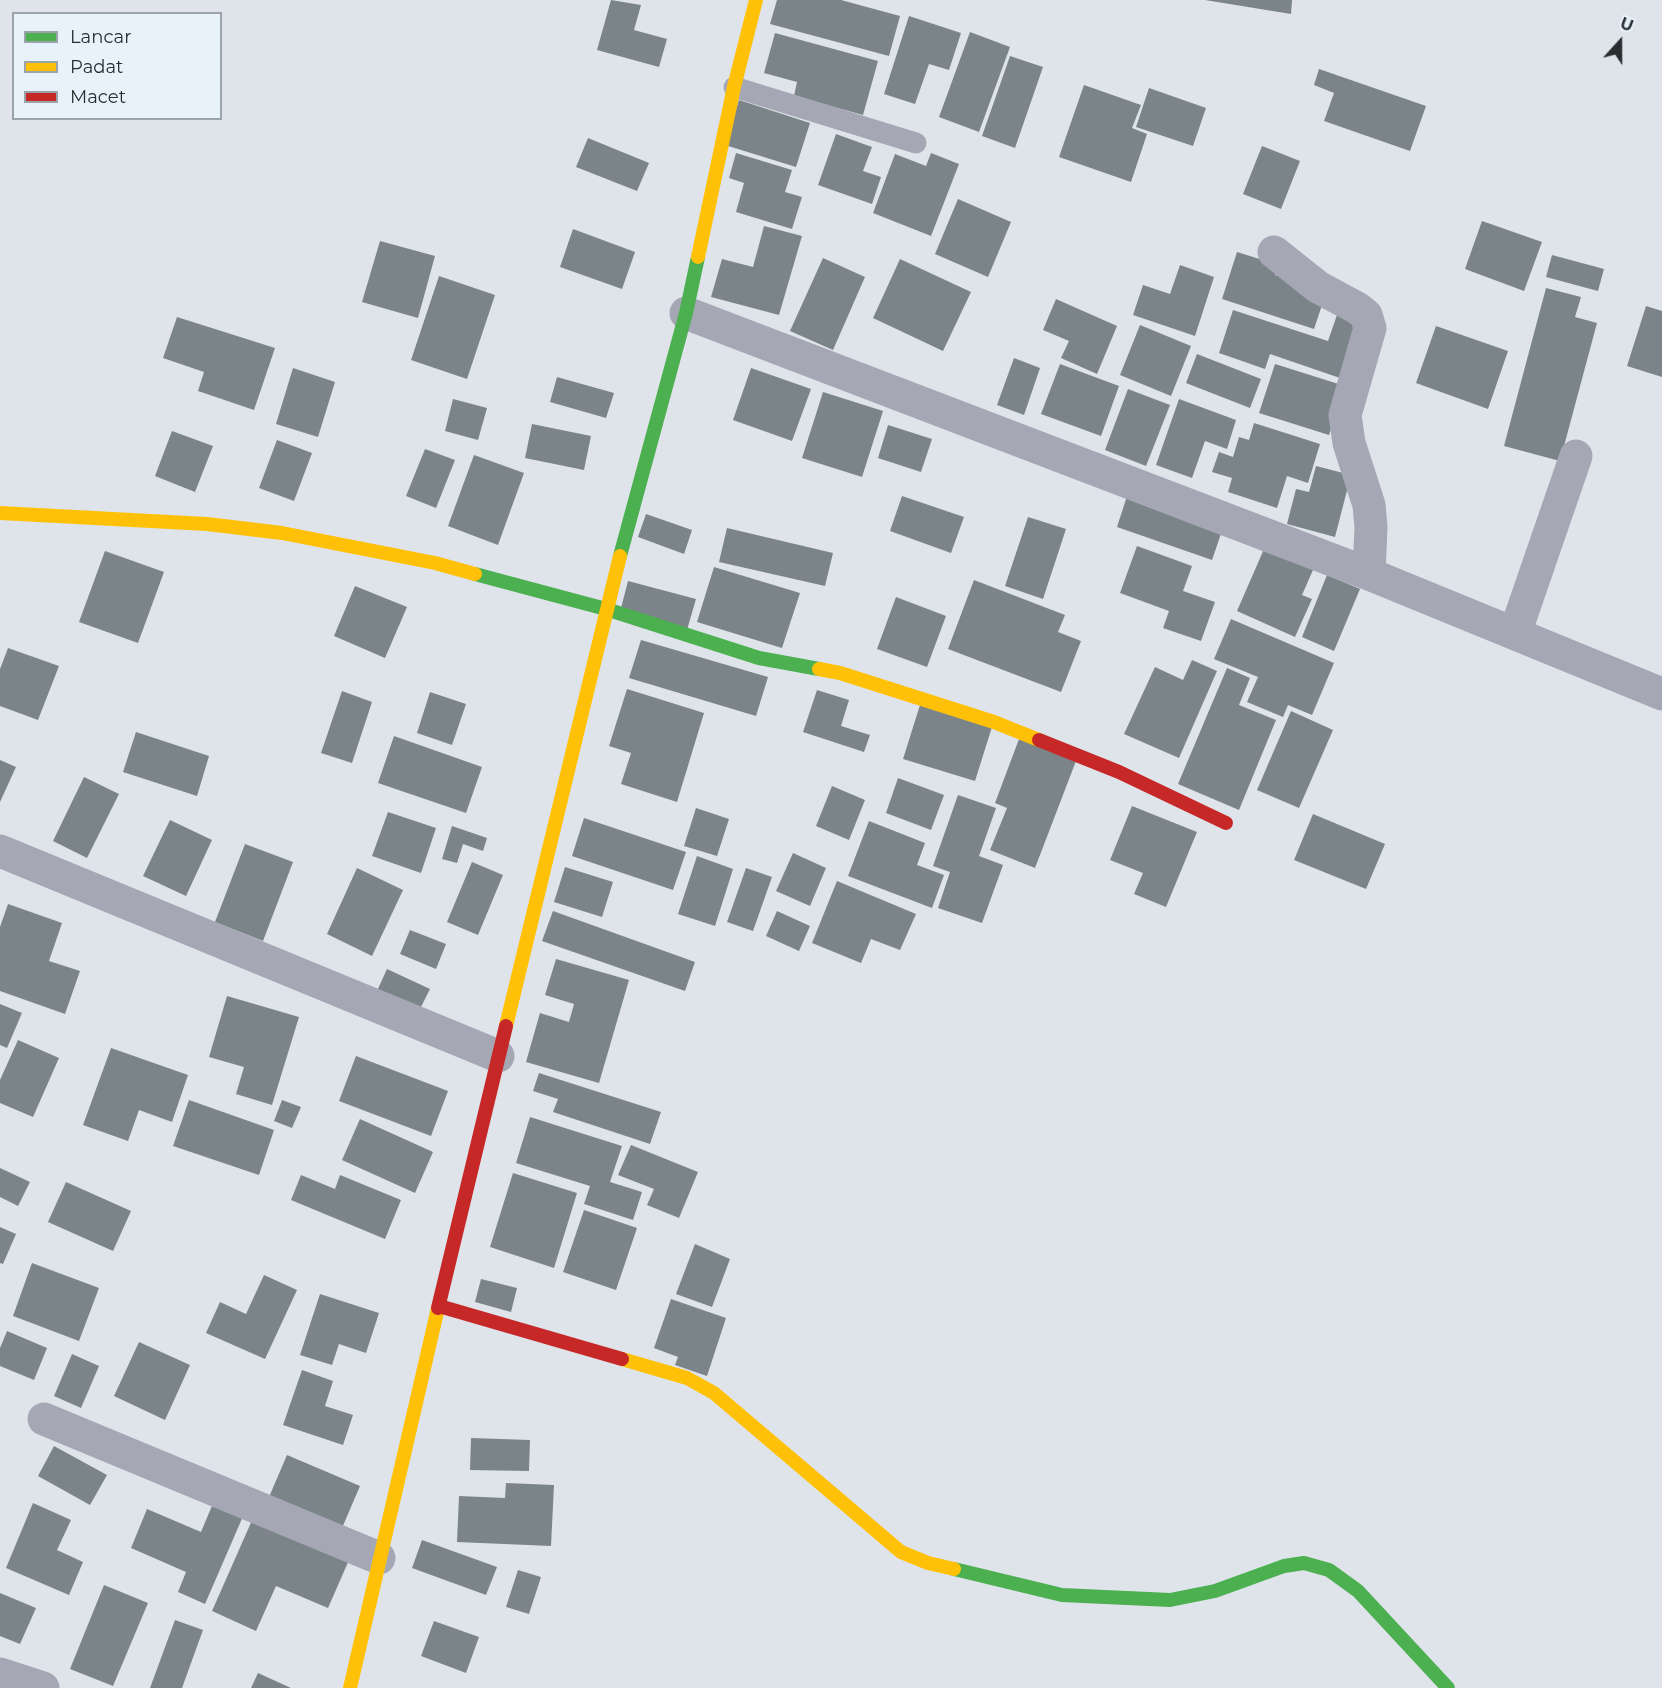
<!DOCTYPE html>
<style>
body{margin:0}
#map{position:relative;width:1662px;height:1688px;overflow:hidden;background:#dee4ea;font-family:Montserrat,sans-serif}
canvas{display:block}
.legend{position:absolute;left:12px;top:12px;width:210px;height:108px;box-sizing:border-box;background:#e7f2fb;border:2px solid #9ba3aa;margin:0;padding:8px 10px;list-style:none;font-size:18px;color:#292d30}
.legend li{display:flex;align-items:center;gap:12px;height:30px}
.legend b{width:30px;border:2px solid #9ba3aa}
.north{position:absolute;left:1590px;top:12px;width:60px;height:60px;-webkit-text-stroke:4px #e7f2fb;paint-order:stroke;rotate:21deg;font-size:16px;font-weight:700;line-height:24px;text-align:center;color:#292d30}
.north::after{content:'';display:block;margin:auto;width:21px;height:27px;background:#292d30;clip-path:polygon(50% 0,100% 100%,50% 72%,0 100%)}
</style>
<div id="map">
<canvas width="1662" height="1688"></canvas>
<ul class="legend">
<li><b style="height:8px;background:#4caf50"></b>Lancar</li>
<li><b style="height:8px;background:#ffc107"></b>Padat</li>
<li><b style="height:8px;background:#c62828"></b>Macet</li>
</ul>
<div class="north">U</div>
</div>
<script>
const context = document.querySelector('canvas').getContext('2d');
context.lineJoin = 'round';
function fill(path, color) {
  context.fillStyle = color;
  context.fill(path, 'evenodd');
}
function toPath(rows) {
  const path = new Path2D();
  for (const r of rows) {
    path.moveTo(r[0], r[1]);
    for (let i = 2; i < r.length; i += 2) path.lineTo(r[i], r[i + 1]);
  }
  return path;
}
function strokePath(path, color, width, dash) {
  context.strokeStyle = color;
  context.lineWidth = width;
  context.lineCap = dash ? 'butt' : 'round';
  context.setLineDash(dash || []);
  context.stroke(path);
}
fill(toPath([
 [611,0,641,5,634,30,667,39,659,67,597,50],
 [777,0,841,0,900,16,889,56,770,24],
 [1205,0,1292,0,1291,14],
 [909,16,961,33,949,70,929,64,915,104,884,94],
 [970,32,1010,47,979,132,939,117],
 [775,33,878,61,863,115,794,96,797,82,764,73],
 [1010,56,1043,67,1015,148,982,136],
 [1319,69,1426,106,1410,151,1324,121,1334,93,1314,85],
 [1084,85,1141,105,1132,128,1147,134,1131,182,1059,157],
 [1149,88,1206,108,1193,146,1136,127],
 [739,100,810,123,796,167,725,145],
 [836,134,872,147,863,171,881,177,872,204,818,185],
 [588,138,649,163,637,191,576,167],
 [1262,146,1300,161,1281,209,1243,194],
 [736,153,792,170,785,192,802,197,792,229,736,212,744,183,729,178],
 [931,153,959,164,931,236,873,213,895,154,926,166],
 [958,199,1011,222,988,277,935,254],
 [1482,221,1542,242,1524,291,1465,269],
 [764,226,802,236,779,315,711,297,722,259,753,267],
 [573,229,635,252,622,289,560,267],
 [380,241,435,256,418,318,362,302],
 [1237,252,1279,265,1275,275,1305,284,1324,299,1314,329,1222,299],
 [1552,255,1604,269,1598,291,1546,277],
 [823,258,865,277,833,350,790,331],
 [900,259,971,292,943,351,873,318],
 [1180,265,1214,277,1195,336,1133,315,1143,285,1170,294],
 [439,276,495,295,467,379,411,360],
 [1546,288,1581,297,1575,317,1597,323,1560,461,1504,446],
 [1056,299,1117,326,1097,374,1061,358,1069,341,1043,330],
 [1646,306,1662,311,1662,377,1627,366],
 [1233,310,1328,341,1338,312,1360,320,1340,378,1270,354,1265,369,1219,353],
 [177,317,275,348,254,410,198,391,204,372,163,358],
 [1140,325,1191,346,1171,396,1120,375],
 [1436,326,1508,351,1488,409,1416,383],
 [1197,354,1261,379,1250,408,1186,383],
 [1014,358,1040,368,1024,415,997,405],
 [1060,364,1119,386,1101,436,1041,414],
 [1275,364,1345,386,1329,435,1259,413],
 [293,368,335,382,318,437,276,424],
 [751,368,811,389,792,441,733,420],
 [557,377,614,393,606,418,550,402],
 [1128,389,1170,405,1146,466,1105,450],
 [823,392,883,411,862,477,802,458],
 [453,399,487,408,478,440,445,431],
 [1179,399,1236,420,1227,449,1205,441,1192,478,1156,465],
 [1254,423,1320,444,1308,483,1287,476,1277,508,1228,492,1232,478,1212,472,1219,452,1233,457,1239,437,1249,440],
 [532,424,591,436,584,470,525,458],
 [888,425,932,439,921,472,878,458],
 [172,431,213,446,195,492,155,476],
 [277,440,312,453,294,501,259,488],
 [425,449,455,460,436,508,406,496],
 [474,455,524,473,498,545,448,526],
 [1316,466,1351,475,1335,537,1287,524,1296,489,1309,492],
 [1128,493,1224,525,1212,560,1117,527],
 [902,496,964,517,951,553,890,531],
 [646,514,692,530,684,554,638,537],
 [1028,517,1066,529,1043,599,1005,586],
 [727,528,833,553,825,586,719,562],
 [1137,546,1192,566,1183,591,1215,602,1201,641,1163,628,1169,611,1120,593],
 [1264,549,1313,570,1302,595,1312,599,1295,637,1237,611],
 [105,551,164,572,138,643,79,622],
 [714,567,800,593,782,648,697,622],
 [1327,575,1360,589,1334,651,1302,637],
 [974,580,1065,615,1058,632,1081,641,1061,692,948,649],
 [628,581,696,599,687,630,620,612],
 [355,586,407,607,385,658,334,636],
 [896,597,946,616,927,667,877,649],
 [1231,619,1334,663,1312,715,1288,705,1283,717,1247,702,1258,677,1214,659],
 [641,640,768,677,756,716,629,678],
 [8,648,59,666,38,720,0,706,0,669],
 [1192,660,1217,671,1179,758,1124,734,1155,667,1183,680],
 [1227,668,1250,678,1239,705,1276,720,1239,810,1178,784],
 [627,689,704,713,677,802,621,784,631,753,609,746],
 [817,690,849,700,841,726,870,735,864,752,803,732],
 [342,691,372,702,352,763,321,753],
 [430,692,466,704,452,745,417,733],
 [920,705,992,727,975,781,903,759],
 [1291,711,1333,730,1299,808,1257,790],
 [136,732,209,756,197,796,123,772],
 [394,736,482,767,466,813,378,783],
 [1019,739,1076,761,1035,868,990,850,1007,808,995,803],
 [0,760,16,767,0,802],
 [84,777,119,794,87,858,53,841],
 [898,778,944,795,931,830,886,813],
 [832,786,865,800,849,840,816,826],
 [958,795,996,808,979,856,1003,865,982,923,938,908,950,872,933,866],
 [1132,806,1197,832,1166,907,1134,894,1143,873,1110,860],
 [696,808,729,819,717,856,684,846],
 [388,812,436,828,421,873,372,856],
 [1313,814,1385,844,1366,889,1294,860],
 [584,818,686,852,673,890,572,856],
 [170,820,212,840,186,896,143,876],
 [869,821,925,843,917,865,944,875,932,908,848,876],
 [452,826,487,838,483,851,463,844,457,863,442,859],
 [245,844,293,862,263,941,215,922],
 [793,853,826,868,810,906,776,891],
 [697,856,733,869,715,926,678,914],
 [472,862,503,875,478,935,447,922],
 [565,867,613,882,602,917,554,902],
 [357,868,403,890,372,956,327,934],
 [746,868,772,877,753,931,727,922],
 [837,881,916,914,900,950,871,939,861,963,812,943],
 [8,904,62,923,49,961,80,971,65,1014,0,991,0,927],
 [553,911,695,962,685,991,542,941],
 [777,911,810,926,799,951,766,936],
 [410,930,446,944,436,969,400,954],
 [556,959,629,980,599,1083,526,1062,540,1013,569,1022,574,1004,545,995],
 [387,969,430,989,419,1011,377,991],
 [227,996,299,1017,272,1105,236,1094,244,1067,209,1057],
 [0,1004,22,1013,7,1048,0,1045],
 [18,1040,59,1058,33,1117,0,1103,0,1080],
 [111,1048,188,1075,172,1122,139,1110,128,1141,83,1125],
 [356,1056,448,1091,431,1136,339,1101],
 [539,1073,661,1112,650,1144,553,1112,558,1099,533,1091],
 [189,1100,274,1130,259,1175,173,1146],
 [282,1100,301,1107,292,1128,274,1121],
 [530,1117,622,1146,610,1182,642,1192,633,1220,584,1204,590,1186,516,1163],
 [360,1119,433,1152,415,1193,342,1160],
 [631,1145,698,1172,679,1218,647,1205,654,1189,618,1175],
 [0,1168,30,1182,18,1206,0,1197],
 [513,1173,577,1193,554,1268,490,1247],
 [301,1175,335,1189,340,1175,401,1200,385,1239,291,1200],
 [66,1182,131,1211,113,1251,48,1222],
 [584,1210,637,1228,616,1290,563,1272],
 [0,1227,16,1234,3,1264,0,1263],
 [695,1244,730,1259,712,1307,676,1294],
 [32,1263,99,1288,79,1341,13,1316],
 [264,1275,297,1290,265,1359,206,1333,220,1302,246,1314],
 [481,1279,517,1288,511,1312,475,1302],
 [320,1294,379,1313,366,1353,339,1344,332,1365,300,1355],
 [671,1299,726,1318,707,1376,675,1365,678,1357,654,1348],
 [7,1331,47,1348,34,1380,0,1366,0,1348],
 [139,1342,190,1365,165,1420,114,1396],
 [72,1354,99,1366,81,1408,54,1396],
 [302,1370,333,1381,325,1406,353,1415,343,1445,283,1425],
 [471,1438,530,1440,529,1471,470,1470],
 [54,1446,107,1475,90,1505,38,1476],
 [287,1455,360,1486,339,1535,266,1504],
 [506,1483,554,1485,551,1546,457,1542,459,1496,505,1498],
 [214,1501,244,1514,205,1604,178,1592,186,1572,131,1548,147,1509,201,1532],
 [33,1503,71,1520,57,1550,83,1562,69,1595,6,1568],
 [253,1518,349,1560,328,1608,276,1586,256,1631,212,1611],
 [422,1540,497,1567,486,1595,412,1568],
 [518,1570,541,1577,529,1614,506,1607],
 [104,1585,148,1603,113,1686,70,1669],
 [0,1593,36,1608,20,1644,0,1636],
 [175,1620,203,1630,182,1688,150,1688],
 [434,1621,479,1637,466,1673,421,1656],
 [258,1673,291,1688,251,1688]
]), '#7b8589');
strokePath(toPath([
 [734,87,916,143]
]), '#a5a8b4', 21);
strokePath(toPath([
 [1274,252,1318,287,1357,308,1366,315,1370,328,1345,415,1349,443,1369,505,1371,527,1369,574],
 [686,313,1369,574,1662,694],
 [1515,633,1576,456],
 [0,851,498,1056],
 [44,1419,379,1558],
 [0,1674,43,1688]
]), '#a5a8b4', 33);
strokePath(toPath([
 [620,556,686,313,698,257],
 [475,574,606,609,759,658,819,669],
 [954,1569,1062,1595,1170,1600,1215,1591,1284,1566,1304,1563,1329,1570,1358,1591,1448,1688]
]), '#4caf50', 14);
strokePath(toPath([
 [698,257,734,87,756,0],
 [0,513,207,524,282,533,435,563,475,574],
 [819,669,840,673,994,722,1039,740],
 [506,1026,620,556],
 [622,1359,687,1378,714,1393,901,1552,928,1563,954,1569],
 [350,1688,438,1308]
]), '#ffc107', 14);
strokePath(toPath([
 [1039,740,1119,772,1226,823],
 [439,1306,622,1359],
 [438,1308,506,1026]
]), '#c62828', 14);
</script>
